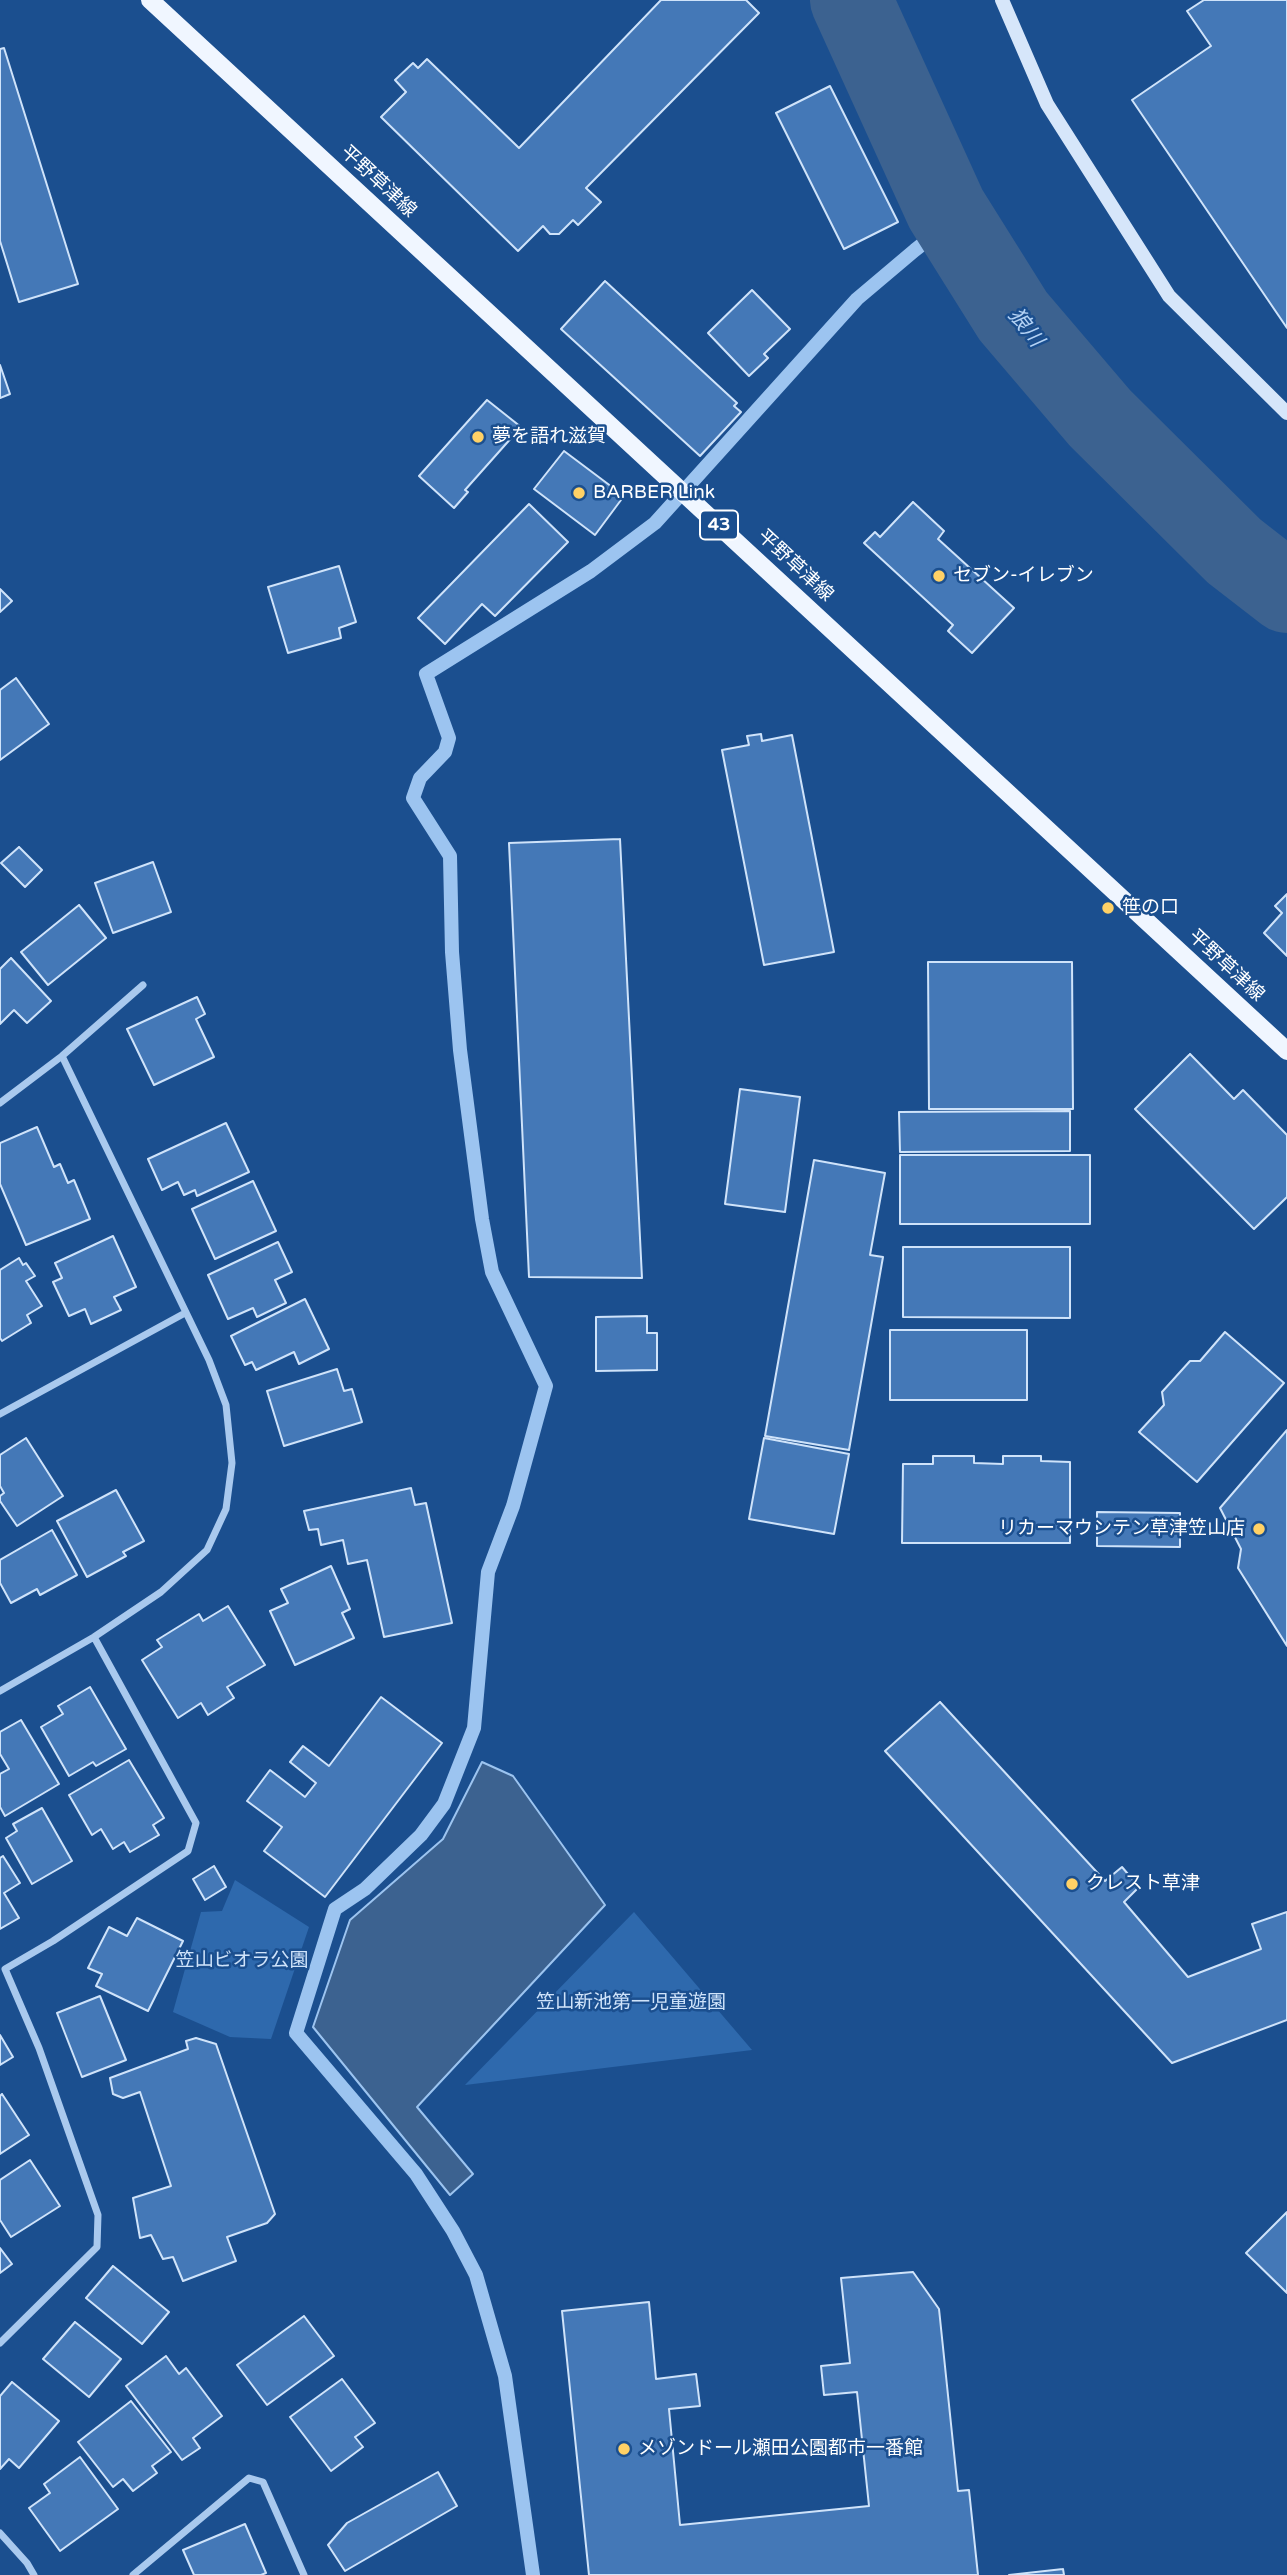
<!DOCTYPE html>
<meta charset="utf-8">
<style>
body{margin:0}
canvas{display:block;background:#1b4f8f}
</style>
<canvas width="1287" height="2575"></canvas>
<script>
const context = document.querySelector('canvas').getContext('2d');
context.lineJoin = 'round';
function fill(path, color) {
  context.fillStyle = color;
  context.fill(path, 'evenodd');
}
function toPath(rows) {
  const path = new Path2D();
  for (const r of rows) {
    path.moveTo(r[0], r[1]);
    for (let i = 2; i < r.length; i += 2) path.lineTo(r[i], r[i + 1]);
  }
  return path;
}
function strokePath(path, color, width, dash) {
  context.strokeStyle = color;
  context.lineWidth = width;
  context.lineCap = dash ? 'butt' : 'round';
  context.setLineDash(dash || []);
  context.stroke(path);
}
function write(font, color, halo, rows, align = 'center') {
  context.font = font + ' "Varela Round","Noto Sans JP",sans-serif';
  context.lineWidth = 5;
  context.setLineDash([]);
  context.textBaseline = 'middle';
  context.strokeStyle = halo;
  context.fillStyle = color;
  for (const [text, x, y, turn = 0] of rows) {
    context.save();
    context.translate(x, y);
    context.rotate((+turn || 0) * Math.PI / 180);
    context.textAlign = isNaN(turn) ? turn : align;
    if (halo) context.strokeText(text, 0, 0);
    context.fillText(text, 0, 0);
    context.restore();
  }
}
fill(toPath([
 [235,1880,309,1927,271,2039,230,2037,173,2012,201,1912,222,1911],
 [634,1912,752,2050,465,2085]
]), '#2e69ad');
const water = toPath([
 [482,1762,513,1776,605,1905,417,2107,473,2174,450,2195,313,2027,350,1920,443,1839,482,1762]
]);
fill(water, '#3c6290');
strokePath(water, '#9cc4f0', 2);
strokePath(toPath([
 [533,2575,505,2376,476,2275,453,2231,416,2174,296,2033,335,1909,365,1889,421,1835,444,1804,474,1728,488,1572,513,1506,546,1386,492,1272,482,1219,460,1050,452,952,450,856,413,798,420,778,445,752,449,738,426,674,591,571,655,523,857,299,915,250,953,220]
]), '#9cc4f0', 14);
strokePath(toPath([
 [851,0,946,209,1013,316,1100,418,1234,551,1287,592]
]), '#3c6290', 82);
const building = toPath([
 [661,0,746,0,759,13,586,188,601,202,578,225,573,220,559,234,550,234,543,226,518,251,381,117,406,92,395,80,413,63,418,68,427,59,519,148,661,0],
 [1204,0,1287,0,1287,328,1132,100,1211,46,1187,11,1204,0],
 [4,48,78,284,19,302,0,241,0,49,4,48],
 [830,86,898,222,844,249,776,113,830,86],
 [605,281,737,403,734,406,741,412,700,456,561,329,605,281],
 [752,290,790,329,764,354,768,358,749,376,708,333,752,290],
 [0,365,10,394,0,398,0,365],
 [487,400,521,427,465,490,468,492,454,508,419,476,487,400],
 [564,451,624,496,595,535,534,489,564,451],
 [913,502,944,531,938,539,1014,608,972,653,948,631,953,625,864,543,875,532,880,537,913,502],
 [529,504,568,542,495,616,482,604,445,644,418,618,529,504],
 [339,566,356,622,339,628,341,638,288,653,268,587,339,566],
 [0,589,12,601,0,612,0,589],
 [16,678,49,724,0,760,0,690,16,678],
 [761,734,762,741,792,735,834,952,764,965,722,750,749,745,747,736,761,734],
 [620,839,642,1278,529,1277,509,843,620,839],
 [19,847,42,870,25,887,1,863,19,847],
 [153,862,171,912,113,933,95,883,153,862],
 [1287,894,1287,956,1264,933,1282,913,1275,906,1287,894],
 [79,905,106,938,48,985,21,952,79,905],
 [11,958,51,1001,27,1023,14,1010,0,1024,0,969,11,958],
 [928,962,1072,962,1073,1109,929,1109,928,962],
 [197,997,205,1014,196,1019,214,1057,154,1085,127,1029,197,997],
 [1190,1054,1234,1099,1243,1090,1287,1135,1287,1197,1254,1229,1135,1109,1190,1054],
 [740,1089,800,1097,785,1212,725,1204,740,1089],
 [1070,1111,1070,1151,900,1152,899,1112,1070,1111],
 [226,1123,249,1172,197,1196,195,1190,184,1195,178,1182,162,1190,148,1159,226,1123],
 [37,1127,54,1167,60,1164,68,1183,74,1180,90,1219,26,1245,0,1184,0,1143,37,1127],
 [900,1155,1090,1155,1090,1224,900,1224,900,1155],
 [814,1160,885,1173,870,1255,883,1257,849,1450,765,1436,814,1160],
 [253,1181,276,1231,215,1259,192,1209,253,1181],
 [113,1236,136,1287,114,1297,121,1310,91,1324,85,1309,69,1316,53,1282,62,1278,55,1263,113,1236],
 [278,1242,292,1272,275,1280,286,1303,257,1317,253,1308,228,1319,208,1275,278,1242],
 [903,1247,1070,1247,1070,1318,903,1317,903,1247],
 [19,1258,23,1265,26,1263,35,1276,26,1281,42,1306,27,1315,31,1323,2,1341,0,1338,0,1270,19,1258],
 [305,1299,329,1349,299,1364,294,1352,256,1370,252,1362,245,1365,231,1336,305,1299],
 [647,1316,647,1333,657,1333,657,1370,596,1371,596,1317,647,1316],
 [890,1330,1027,1330,1027,1400,890,1400,890,1330],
 [1225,1332,1284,1383,1197,1482,1139,1432,1164,1405,1162,1392,1190,1361,1200,1361,1225,1332],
 [337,1369,344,1391,352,1389,362,1422,284,1446,267,1391,337,1369],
 [1287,1430,1287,1646,1238,1568,1241,1549,1220,1508,1287,1430],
 [26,1438,63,1496,17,1526,0,1501,0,1496,4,1493,0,1486,0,1455,26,1438],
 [764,1438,849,1454,834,1534,749,1519,764,1438],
 [933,1456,974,1456,974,1463,1003,1464,1003,1456,1041,1456,1041,1461,1070,1462,1070,1543,902,1543,903,1464,933,1464,933,1456],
 [411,1488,415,1505,426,1503,452,1623,384,1637,367,1560,348,1564,343,1540,321,1545,318,1529,309,1530,304,1511,411,1488],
 [116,1490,144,1541,123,1552,126,1556,87,1577,57,1521,116,1490],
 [1097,1512,1180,1513,1180,1547,1097,1546,1097,1512],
 [52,1530,77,1575,40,1595,37,1589,11,1603,0,1583,0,1560,52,1530],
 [331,1566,350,1609,342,1613,354,1638,295,1665,270,1611,288,1603,281,1589,331,1566],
 [228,1606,265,1665,227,1687,234,1698,208,1715,201,1703,178,1718,142,1660,162,1647,157,1640,199,1614,203,1621,228,1606],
 [90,1687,126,1749,96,1766,93,1762,69,1776,41,1727,63,1714,58,1706,90,1687],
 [381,1697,442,1743,325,1897,264,1851,282,1827,247,1801,270,1770,305,1797,316,1783,290,1762,303,1746,329,1766,381,1697],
 [940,1702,1105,1881,1122,1867,1139,1887,1124,1902,1188,1977,1261,1949,1252,1924,1287,1912,1287,2020,1172,2063,885,1751,940,1702],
 [21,1720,59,1784,5,1816,0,1807,0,1774,9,1769,0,1754,0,1732,21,1720],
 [129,1760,164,1818,153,1825,159,1835,130,1852,124,1842,113,1849,101,1829,92,1835,69,1795,129,1760],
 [42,1808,72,1861,32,1884,6,1838,17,1831,13,1824,42,1808],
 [3,1856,20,1883,4,1893,19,1918,0,1929,0,1858,3,1856],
 [214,1866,226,1887,205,1900,193,1879,214,1866],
 [137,1918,183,1941,148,2011,96,1986,102,1974,88,1968,109,1927,127,1936,137,1918],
 [100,1996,126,2060,82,2077,57,2013,100,1996],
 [0,2035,13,2057,0,2065,0,2035],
 [196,2038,216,2044,275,2214,267,2223,227,2237,236,2261,183,2281,173,2257,163,2259,151,2235,140,2238,133,2198,171,2186,140,2092,123,2098,113,2094,110,2078,188,2049,186,2041,196,2038],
 [2,2094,29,2135,0,2154,0,2096,2,2094],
 [30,2160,60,2206,11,2237,0,2220,0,2180,30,2160],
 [1287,2212,1287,2293,1246,2253,1287,2212],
 [0,2248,12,2264,0,2273,0,2248],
 [113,2266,169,2312,142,2344,86,2298,113,2266],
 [913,2272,939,2309,958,2491,969,2490,978,2575,589,2575,562,2311,649,2302,656,2379,696,2374,700,2406,669,2409,680,2525,869,2506,857,2392,824,2395,821,2366,850,2363,841,2278,913,2272],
 [304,2316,334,2356,267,2405,237,2365,304,2316],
 [75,2322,121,2359,89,2397,43,2359,75,2322],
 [166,2356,179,2374,186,2368,222,2416,193,2438,200,2448,182,2460,126,2386,166,2356],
 [342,2379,375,2423,355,2437,363,2447,331,2471,290,2417,342,2379],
 [12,2382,59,2421,19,2468,9,2459,0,2469,0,2396,12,2382],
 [131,2401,171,2452,152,2466,157,2473,133,2491,123,2479,113,2487,78,2442,131,2401],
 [80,2457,118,2509,60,2551,29,2508,50,2493,44,2484,80,2457],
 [438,2472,457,2506,345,2571,328,2545,347,2523,438,2472],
 [245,2524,266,2573,261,2575,194,2575,183,2550,245,2524],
 [1063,2569,1064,2575,1009,2575,1063,2569]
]);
fill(building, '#4478b7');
strokePath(building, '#cfe3fa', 2);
strokePath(toPath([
 [0,1103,62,1056,143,985],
 [0,1414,185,1313],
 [0,1691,94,1637,161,1592,207,1550,226,1509,232,1463,226,1405,209,1360,62,1056],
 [0,2343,97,2247,98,2215,39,2048,5,1969,53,1941,188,1851,196,1823,94,1637],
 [0,2533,27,2563,34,2575],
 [133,2575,249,2478,263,2482,304,2575]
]), '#a9c9ee', 7);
strokePath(toPath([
 [1002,0,1047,104,1169,296,1287,413]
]), '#d6e6fa', 14);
strokePath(toPath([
 [150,0,1287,1051]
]), '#f0f6ff', 18);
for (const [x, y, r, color] of [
 [478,437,7,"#ffd166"],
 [579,493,7,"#ffd166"],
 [939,576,7,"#ffd166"],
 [1108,908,7,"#ffd166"],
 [1259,1529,7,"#ffd166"],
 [1072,1884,7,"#ffd166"],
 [624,2449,7,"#ffd166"]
]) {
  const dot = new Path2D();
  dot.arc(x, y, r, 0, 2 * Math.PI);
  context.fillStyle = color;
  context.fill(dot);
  strokePath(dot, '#1b4f8f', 2.5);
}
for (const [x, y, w] of [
 [719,525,38]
]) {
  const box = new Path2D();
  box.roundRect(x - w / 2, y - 14.5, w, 29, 5);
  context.fillStyle = '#1b4f8f';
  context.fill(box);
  strokePath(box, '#fff', 2);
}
write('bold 18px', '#fff', null, [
 ["43",719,525]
]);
write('19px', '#fff', '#1b4f8f', [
 ["平野草津線",378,182,43],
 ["平野草津線",795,566,43],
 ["平野草津線",1226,966,43]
]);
write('19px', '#fff', '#1b4f8f', [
 ["夢を語れ滋賀",492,437],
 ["BARBER Link",593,493],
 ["セブン-イレブン",953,576],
 ["笹の口",1122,908],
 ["リカーマウンテン草津笠山店",1245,1529,"right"],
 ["クレスト草津",1086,1884],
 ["メゾンドール瀬田公園都市一番館",638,2449]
], 'left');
write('19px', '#cfe3fa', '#1b4f8f', [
 ["笠山ビオラ公園",242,1961],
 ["笠山新池第一児童遊園",631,2003]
]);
write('italic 21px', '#b5d3f5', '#1b4f8f', [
 ["狼川",1025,328,52]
]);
</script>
